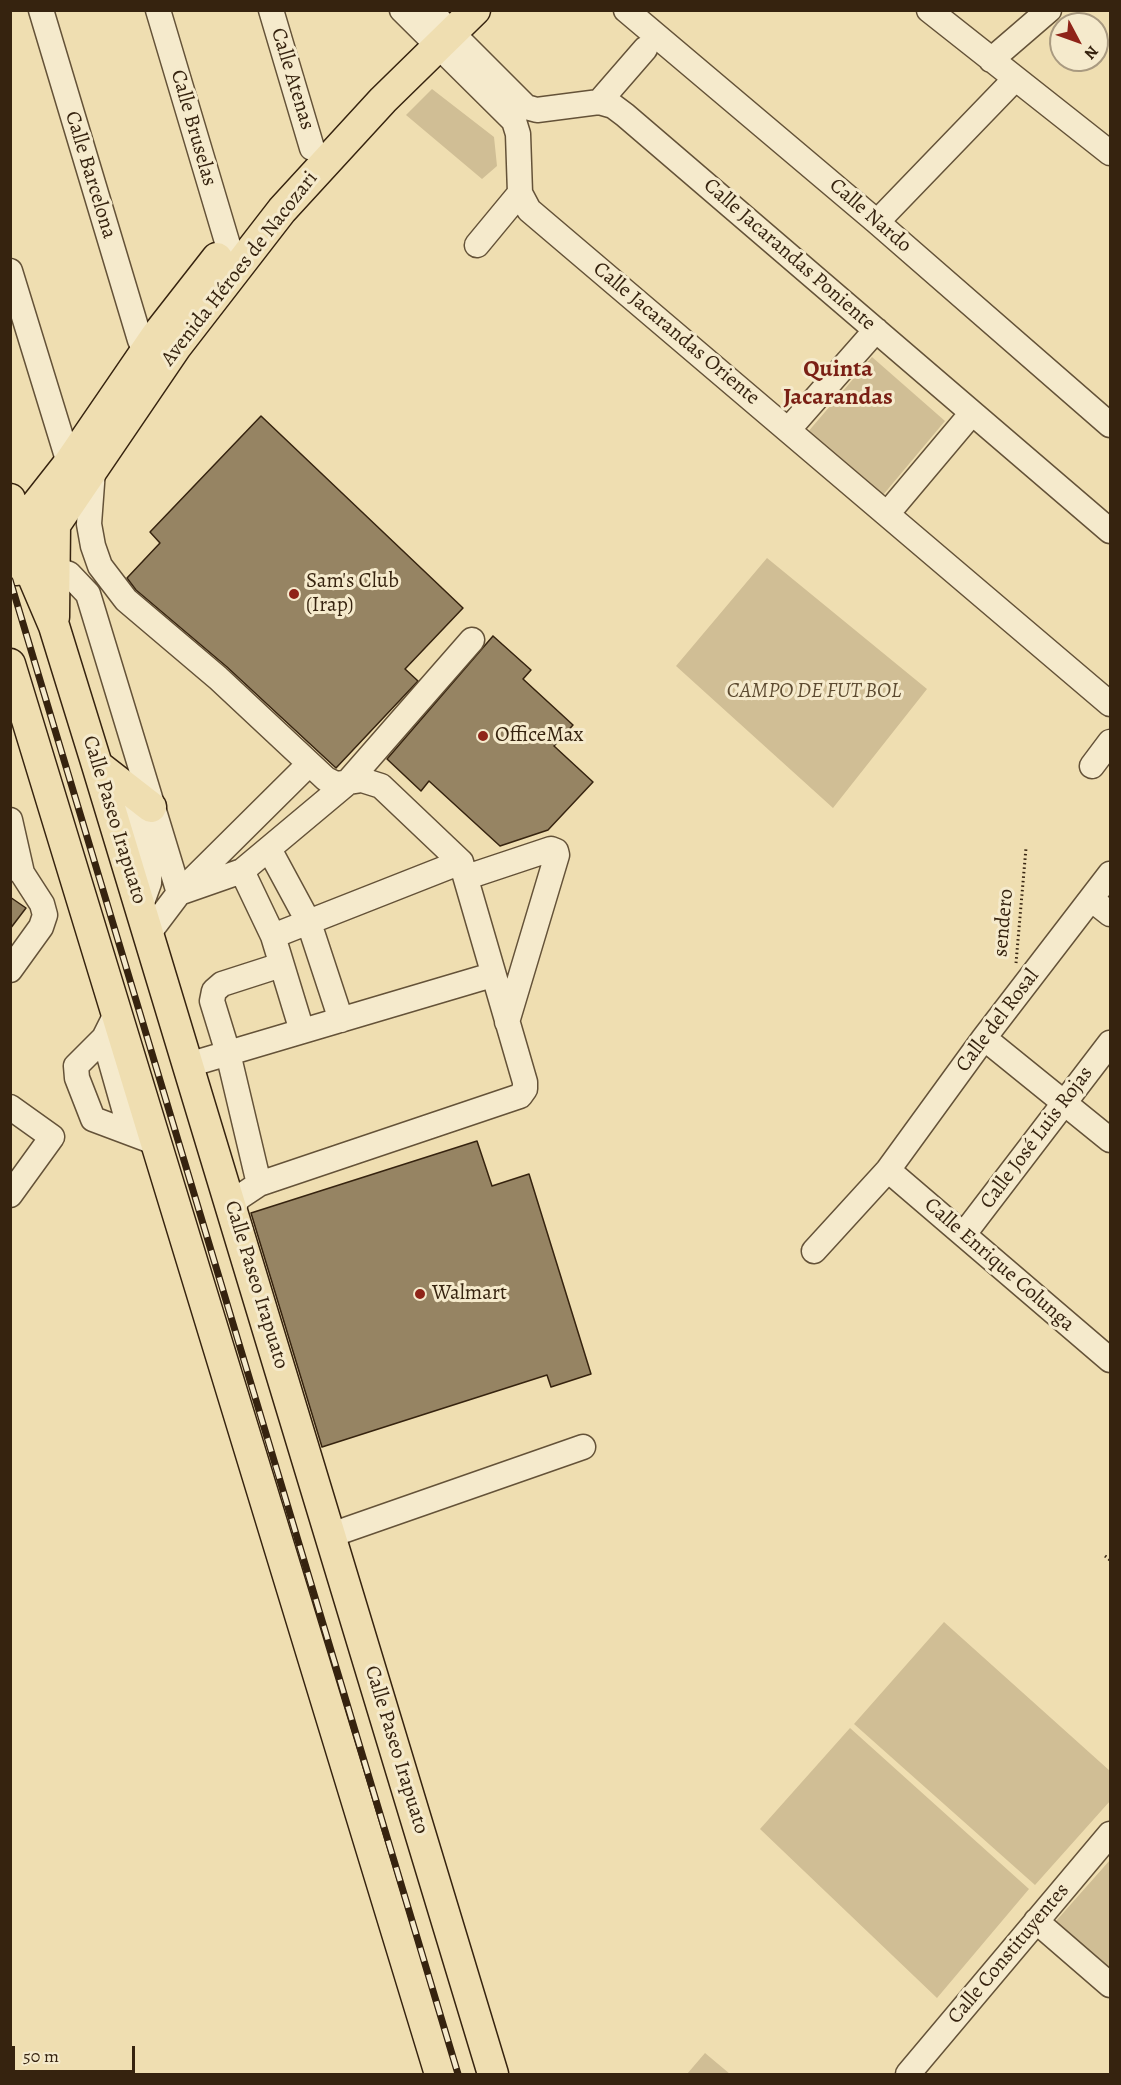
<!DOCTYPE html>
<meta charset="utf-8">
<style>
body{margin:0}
#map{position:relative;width:1121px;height:2085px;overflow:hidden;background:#efdeb1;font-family:Alegreya,serif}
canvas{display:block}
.frame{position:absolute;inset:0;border:12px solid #36230f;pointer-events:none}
.north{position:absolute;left:1049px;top:12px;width:60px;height:60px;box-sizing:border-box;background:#f5eacc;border:2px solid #a99a80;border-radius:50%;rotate:131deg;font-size:16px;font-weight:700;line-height:24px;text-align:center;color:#36230f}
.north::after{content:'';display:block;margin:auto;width:21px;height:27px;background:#8f2418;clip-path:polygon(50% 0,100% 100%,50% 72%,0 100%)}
.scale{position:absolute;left:12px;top:2046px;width:123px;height:27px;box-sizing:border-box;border:3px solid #36230f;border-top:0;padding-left:8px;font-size:18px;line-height:21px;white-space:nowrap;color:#36230f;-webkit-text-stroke:4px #f5eacc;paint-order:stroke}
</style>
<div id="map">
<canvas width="1121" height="2085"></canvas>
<div class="frame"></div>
<div class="north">N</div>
<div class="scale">50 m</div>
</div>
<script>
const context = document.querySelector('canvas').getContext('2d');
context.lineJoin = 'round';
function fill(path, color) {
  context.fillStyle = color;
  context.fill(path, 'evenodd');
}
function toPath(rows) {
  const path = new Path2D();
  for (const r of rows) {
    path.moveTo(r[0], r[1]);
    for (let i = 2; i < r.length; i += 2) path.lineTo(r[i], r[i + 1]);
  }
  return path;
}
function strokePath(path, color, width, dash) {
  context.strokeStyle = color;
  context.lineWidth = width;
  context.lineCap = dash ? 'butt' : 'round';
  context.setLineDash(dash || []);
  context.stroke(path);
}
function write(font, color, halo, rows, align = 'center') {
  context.font = font + ' Alegreya,serif';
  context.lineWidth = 6;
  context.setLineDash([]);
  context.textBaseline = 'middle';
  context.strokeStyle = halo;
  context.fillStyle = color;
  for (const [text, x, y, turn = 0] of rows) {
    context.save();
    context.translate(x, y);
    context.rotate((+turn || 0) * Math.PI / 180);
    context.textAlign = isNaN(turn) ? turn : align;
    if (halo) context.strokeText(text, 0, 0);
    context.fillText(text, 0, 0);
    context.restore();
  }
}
fill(toPath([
 [432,89,494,137,497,166,482,179,406,115],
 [872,357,945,421,883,495,807,433],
 [767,558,927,689,833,808,676,666],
 [944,1622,1110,1771,1110,1801,1035,1885,854,1724],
 [850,1728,1029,1889,937,1998,760,1829],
 [1110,1860,1110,1983,1048,1930],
 [705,2053,730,2074,687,2074]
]), '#d0be95');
const building = toPath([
 [261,416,463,608,405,669,418,681,336,768,227,667,136,590,127,578,160,543,150,532,261,416],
 [493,636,531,670,523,679,573,725,554,746,593,782,548,830,500,846,429,781,421,791,387,759,493,636],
 [10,897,26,908,10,929,10,897],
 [477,1141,492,1186,529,1174,591,1374,551,1387,547,1375,322,1447,251,1213,477,1141]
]);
fill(building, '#968463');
strokePath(building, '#36230f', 1.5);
const minor = toPath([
 [41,10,140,340],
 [158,10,228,245],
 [271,10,312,148],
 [402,10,514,121,518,134,520,193,529,210,1110,704],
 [429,10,526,107,537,110,599,102,613,106,625,115,1110,531],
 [626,10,877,222,1110,425],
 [929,10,1110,153],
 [991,60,1049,10],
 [599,102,645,49],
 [877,222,1015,79],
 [477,245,520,193],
 [10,271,69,463],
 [788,430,876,330],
 [93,470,89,524,93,546,100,566,126,600,218,678,326,779,336,784,362,780,381,786,461,862,525,1082,525,1089,520,1096,259,1184,238,1198,233,1209],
 [887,514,972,413],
 [39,563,69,574,88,594,179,893],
 [1092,766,1110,742],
 [103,785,126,807,144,832,150,855,149,883,140,908],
 [10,820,22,873],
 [269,849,309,923,341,1020],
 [10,864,22,873,42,904,45,915,41,927,10,970],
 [242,871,273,936,302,1031],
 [467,877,551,849,556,851,557,855,507,1022],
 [179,893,242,871,346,784,472,640],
 [1091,899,1110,914],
 [148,934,179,893,309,764],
 [273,936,461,862],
 [117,1012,104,1038,76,1066,77,1078,93,1119,157,1143],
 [104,1038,131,1133],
 [984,1038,1110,1140],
 [188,1065,492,975],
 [10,1107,52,1137,10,1195],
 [888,1170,1110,1360],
 [259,1184,228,1053,212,1001,214,991,222,984,281,965],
 [964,1234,1110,1043],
 [814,1251,888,1170,984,1038,1110,874],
 [331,1535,583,1447],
 [1036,1921,1110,1985],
 [908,2074,1110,1834]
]);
const major = toPath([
 [10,499,25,558,54,626,97,765,493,2074],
 [10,538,69,463,156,336,217,258],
 [16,570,55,525,176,347,282,210,383,100,475,10],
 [54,617,55,525],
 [10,664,440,2074],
 [97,765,151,807]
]);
strokePath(minor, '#645238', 27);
strokePath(major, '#36230f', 33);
strokePath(toPath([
 [1016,963,1026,848],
 [1105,1556,1110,1560]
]), '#36230f', 3, [1.5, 3]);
strokePath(minor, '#f5eacc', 24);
strokePath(major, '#efdeb1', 30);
const rail = toPath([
 [10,580,458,2074]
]);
strokePath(rail, '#36230f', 7);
strokePath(rail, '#f5eacc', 4.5, [14]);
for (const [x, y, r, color] of [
 [294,594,6,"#8f2418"],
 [483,736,6,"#8f2418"],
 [420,1294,6,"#8f2418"]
]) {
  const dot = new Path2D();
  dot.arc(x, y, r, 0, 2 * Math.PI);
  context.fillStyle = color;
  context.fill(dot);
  strokePath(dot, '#f5eacc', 2);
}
write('21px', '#36230f', '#f5eacc', [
 ["Calle Atenas",292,79,73],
 ["Calle Bruselas",193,128,74],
 ["Calle Barcelona",90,175,73],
 ["Calle Nardo",870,216,41],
 ["Calle Jacarandas Poniente",789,255,41],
 ["Avenida Héroes de Nacozari",240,269,-52],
 ["Calle Jacarandas Oriente",676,334,40],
 ["Calle Paseo Irapuato",114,820,73],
 ["sendero",1004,923,-85],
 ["Calle del Rosal",998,1021,-53],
 ["Calle José Luis Rojas",1037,1138,-53],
 ["Calle Enrique Colunga",999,1265,41],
 ["Calle Paseo Irapuato",256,1285,73],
 ["Calle Paseo Irapuato",396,1750,73],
 ["Calle Constituyentes",1009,1954,-50]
]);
write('21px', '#36230f', '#f5eacc', [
 ["Sam's Club",306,582],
 ["(Irap)",306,606],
 ["OfficeMax",495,736],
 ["Walmart",432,1294]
], 'left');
write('italic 21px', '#5c4a30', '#f5eacc', [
 ["CAMPO DE FUT BOL",814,692]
]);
write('bold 24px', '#7a1f14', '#f5eacc', [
 ["Quinta",838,370],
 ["Jacarandas",838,398]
]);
</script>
